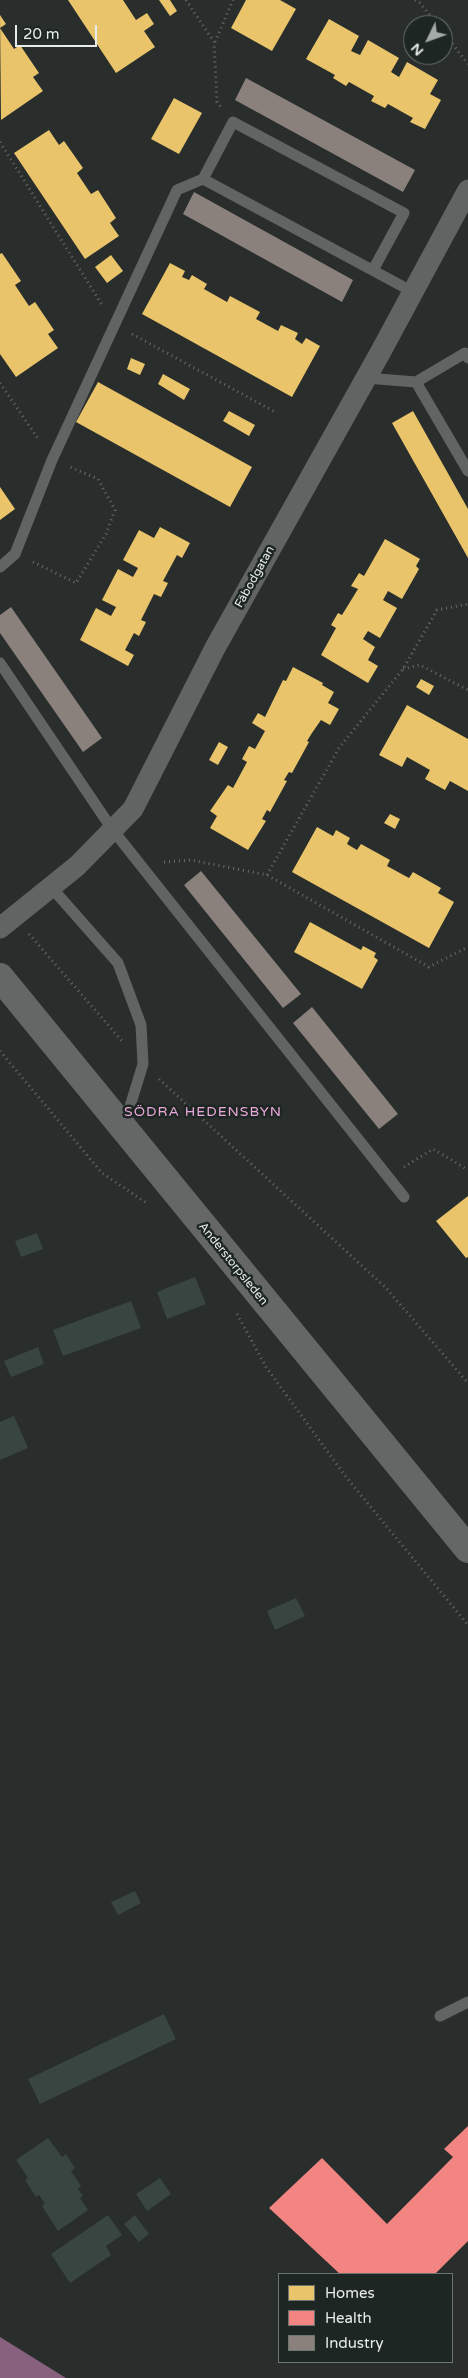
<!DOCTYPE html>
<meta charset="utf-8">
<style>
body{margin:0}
#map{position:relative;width:468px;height:2378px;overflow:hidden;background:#292e2c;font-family:"Varela Round",sans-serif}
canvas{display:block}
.legend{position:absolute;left:278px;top:2273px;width:175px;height:90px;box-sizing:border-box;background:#1d2622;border:1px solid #6d7572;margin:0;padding:6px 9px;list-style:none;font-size:15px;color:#e6ece9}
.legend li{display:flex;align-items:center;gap:10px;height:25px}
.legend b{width:25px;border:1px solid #6d7572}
.north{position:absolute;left:403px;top:15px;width:50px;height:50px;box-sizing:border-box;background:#1d2622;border:1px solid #6d7572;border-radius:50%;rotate:228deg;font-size:14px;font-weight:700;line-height:20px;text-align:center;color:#e6ece9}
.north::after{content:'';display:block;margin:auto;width:18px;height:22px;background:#a4aaa7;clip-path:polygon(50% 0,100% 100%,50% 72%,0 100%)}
.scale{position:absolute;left:15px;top:25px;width:82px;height:22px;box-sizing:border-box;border:2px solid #e6ece9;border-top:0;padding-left:6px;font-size:15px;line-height:18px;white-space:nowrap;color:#e6ece9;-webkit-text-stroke:4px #1d2622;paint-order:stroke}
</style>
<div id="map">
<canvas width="468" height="2378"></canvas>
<ul class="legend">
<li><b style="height:14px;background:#e9c46a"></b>Homes</li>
<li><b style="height:14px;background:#f28482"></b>Health</li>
<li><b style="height:14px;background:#8a817c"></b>Industry</li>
</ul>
<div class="north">N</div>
<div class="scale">20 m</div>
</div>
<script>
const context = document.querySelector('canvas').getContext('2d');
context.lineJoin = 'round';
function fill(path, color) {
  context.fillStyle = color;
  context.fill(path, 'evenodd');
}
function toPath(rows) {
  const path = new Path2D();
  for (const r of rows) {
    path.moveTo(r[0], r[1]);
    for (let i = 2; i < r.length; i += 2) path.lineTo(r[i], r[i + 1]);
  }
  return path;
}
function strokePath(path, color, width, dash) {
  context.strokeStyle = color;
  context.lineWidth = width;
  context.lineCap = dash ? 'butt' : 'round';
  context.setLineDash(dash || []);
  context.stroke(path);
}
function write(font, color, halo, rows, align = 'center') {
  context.font = font + ' "Varela Round",sans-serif';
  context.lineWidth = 5;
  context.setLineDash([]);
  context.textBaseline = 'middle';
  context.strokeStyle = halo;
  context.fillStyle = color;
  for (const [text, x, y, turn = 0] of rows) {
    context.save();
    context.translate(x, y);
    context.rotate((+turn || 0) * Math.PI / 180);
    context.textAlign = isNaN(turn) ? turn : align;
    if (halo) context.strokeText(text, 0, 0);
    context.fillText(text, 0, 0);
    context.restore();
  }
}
fill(toPath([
 [0,2337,66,2378,0,2378]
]), '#87617d');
fill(toPath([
 [68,0,123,0,136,20,147,13,154,24,144,31,155,47,116,73],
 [159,0,170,0,177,11,170,16],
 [246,0,280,0,296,9,272,51,231,28],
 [0,15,6,24,0,28,14,49,20,45,39,73,33,77,43,91,1,120],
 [329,19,359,36,351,51,360,55,368,40,399,58,391,72,399,77,407,62,438,80,430,94,441,100,425,129,410,122,413,118,388,104,385,108,371,101,374,96,349,82,346,86,333,78,335,75,306,59],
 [174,98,202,113,179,154,151,139],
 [49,130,59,145,64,141,83,168,77,173,91,194,98,190,116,218,110,223,119,236,85,259,14,153],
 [2,253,21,281,15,285,29,306,35,302,54,330,48,334,58,348,16,377,0,354,0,254],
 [111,255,123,271,107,283,95,267],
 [170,263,185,271,182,277,189,280,192,275,207,284,204,289,227,302,230,296,260,312,256,319,278,331,281,325,298,333,295,339,302,344,306,338,320,346,292,397,142,314],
 [131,358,145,364,140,375,127,369],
 [163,374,190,389,184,400,158,384],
 [98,382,252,467,230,507,76,422],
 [229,411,255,425,249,436,223,421],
 [413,411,468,509,468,558,392,423],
 [0,487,15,509,0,520],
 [160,527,190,543,182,558,177,555,163,581,168,583,161,597,154,594,141,620,146,622,139,636,134,633,125,650,134,655,128,666,80,640,96,608,111,616,116,607,102,600,118,569,133,577,138,568,123,560,139,530,154,538],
 [385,539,420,559,416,566,419,569,402,599,388,591,383,600,397,608,380,638,368,631,363,639,375,647,368,660,378,666,368,683,321,655,336,628,331,625,338,613,342,615,358,589,351,586,359,573,364,576],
 [293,667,323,683,322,685,334,692,328,703,339,709,330,725,321,720,312,733,307,741,309,742,292,773,289,772,284,780,287,781,270,812,267,810,262,819,266,821,248,850,210,828,217,816,210,811,228,785,233,788,247,762,242,759,249,746,255,749,265,731,252,723,258,713,265,717,283,680,286,681],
 [421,679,434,686,429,695,416,687],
 [407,705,468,739,468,791,450,781,445,790,425,779,430,770,407,757,402,767,379,755],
 [219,742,228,747,218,765,209,760],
 [390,814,400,819,395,829,384,823],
 [317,827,333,836,336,830,350,838,347,844,357,850,361,844,390,860,387,866,409,878,413,872,441,888,438,893,454,902,429,948,292,872],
 [310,922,361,950,363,946,376,953,374,957,378,960,362,989,294,952],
 [468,1196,468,1257,466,1258,436,1221]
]), '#e9c46a');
fill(toPath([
 [468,2126,468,2241,435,2274,340,2274,269,2208,322,2158,387,2224,453,2157,444,2149]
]), '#f28482');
fill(toPath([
 [246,78,415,170,403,192,235,100],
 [194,192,353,280,342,302,183,214],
 [11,607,102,738,83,752,0,633,0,615],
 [201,871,301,994,283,1008,184,885],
 [312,1007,398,1114,379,1129,293,1023]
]), '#8a817c');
fill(toPath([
 [37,1233,43,1249,21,1257,15,1241],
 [195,1277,206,1304,167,1319,157,1292],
 [131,1301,141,1328,63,1356,53,1330],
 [38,1347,44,1364,11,1377,4,1361],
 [14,1416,28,1448,0,1460,0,1422],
 [296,1598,305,1616,275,1630,267,1611],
 [135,1891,141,1903,118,1915,111,1902],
 [164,2014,176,2039,40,2104,28,2079],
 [48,2138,62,2157,66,2154,75,2168,71,2171,81,2186,78,2189,83,2196,80,2198,88,2210,58,2231,42,2206,45,2204,39,2195,36,2197,25,2180,28,2178,16,2160],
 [160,2178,171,2194,147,2211,136,2194],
 [108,2215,122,2235,106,2246,111,2255,70,2283,51,2254],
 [135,2215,149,2234,139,2242,124,2224]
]), '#384541');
strokePath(toPath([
 [186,0,214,42,217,102,221,107],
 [415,0,420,3,438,25],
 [443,32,468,64],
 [215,42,233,0],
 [0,142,102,305],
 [132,334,277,413],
 [0,383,39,440],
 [33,562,76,583,106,534,115,510,98,479,70,467],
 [403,669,420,665,468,690],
 [164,862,191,860,267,875,429,967,468,947],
 [267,875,339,748,403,669,437,610,468,604],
 [29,934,122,1041],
 [0,1051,102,1173,148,1204],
 [159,1079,386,1288,468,1383],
 [404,1167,433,1149,468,1170],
 [237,1314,266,1367,346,1477,468,1625]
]), '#686a69', 3, [1, 4]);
strokePath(toPath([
 [373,270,404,213,233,122,203,179,413,292],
 [366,378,416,382,465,353,468,358],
 [416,382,468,471],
 [0,567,15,554,52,460,177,190,203,179],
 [0,663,112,829,404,1197],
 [51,887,118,963,141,1025,143,1064,124,1126],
 [440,2016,468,2002]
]), '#626463', 11);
strokePath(toPath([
 [0,928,77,866,133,809,215,648,380,353,468,190]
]), '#626463', 21);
strokePath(toPath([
 [0,977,468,1549]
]), '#646766', 28);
write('12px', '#e6ece9', '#1d2622', [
 ["Fäbodgatan",255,577,-61],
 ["Anderstorpsleden",233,1264,51]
]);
context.letterSpacing = '1px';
write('14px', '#eba9db', '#1d2622', [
 ["SÖDRA HEDENSBYN",203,1112]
]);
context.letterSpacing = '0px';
</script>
